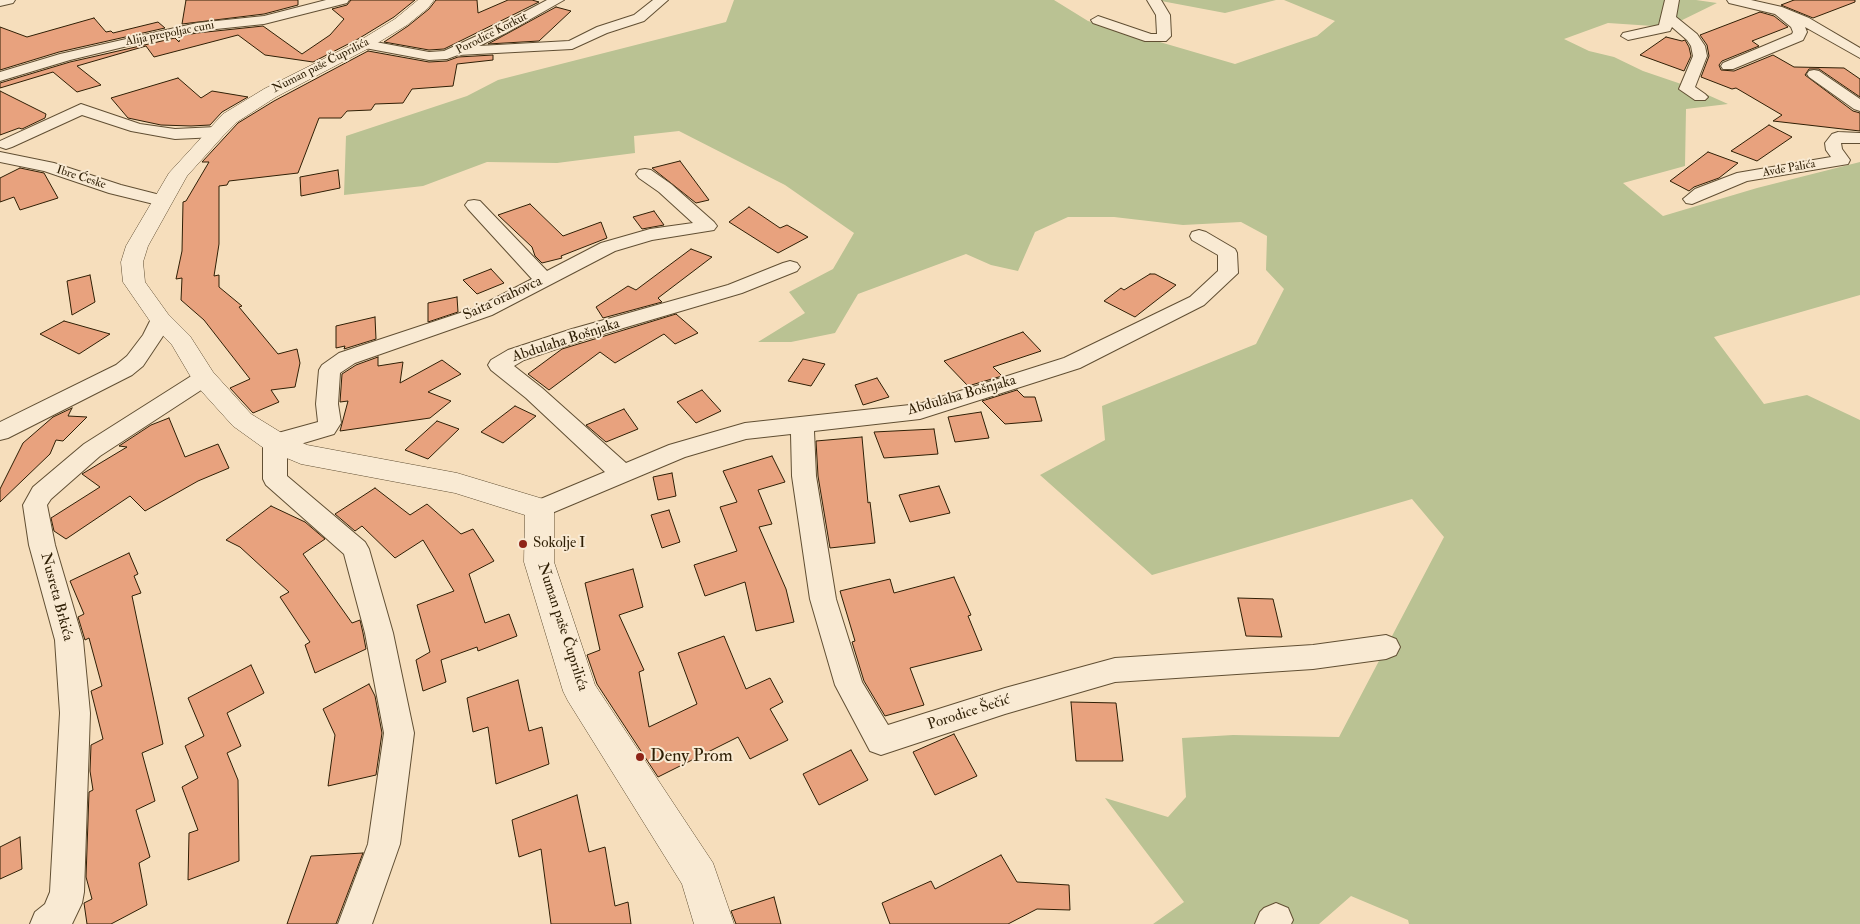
<!DOCTYPE html>
<meta charset="utf-8">
<style>
body{margin:0}
canvas{display:block;background:#f6debc}
</style>
<canvas width="1860" height="924"></canvas>
<script>
const context = document.querySelector('canvas').getContext('2d');
context.lineJoin = 'round';
function fill(path, color) {
  context.fillStyle = color;
  context.fill(path, 'evenodd');
}
function toPath(rows) {
  const path = new Path2D();
  for (const r of rows) {
    path.moveTo(r[0], r[1]);
    for (let i = 2; i < r.length; i += 2) path.lineTo(r[i], r[i + 1]);
  }
  return path;
}
function strokePath(path, color, width, dash) {
  context.strokeStyle = color;
  context.lineWidth = width;
  context.lineCap = dash ? 'butt' : 'round';
  context.setLineDash(dash || []);
  context.stroke(path);
}
function write(font, color, halo, rows, align = 'center') {
  context.font = font + ' "IM FELL Double Pica",serif';
  context.lineWidth = 4;
  context.setLineDash([]);
  context.textBaseline = 'middle';
  context.strokeStyle = halo;
  context.fillStyle = color;
  for (const [text, x, y, turn = 0] of rows) {
    context.save();
    context.translate(x, y);
    context.rotate((+turn || 0) * Math.PI / 180);
    context.textAlign = isNaN(turn) ? turn : align;
    if (halo) context.strokeText(text, 0, 0);
    context.fillText(text, 0, 0);
    context.restore();
  }
}
fill(toPath([
 [734,0,1054,0,1088,21,1235,64,1317,36,1335,21,1284,0,1696,0,1717,3,1668,27,1608,23,1564,39,1589,51,1614,57,1643,71,1690,87,1728,104,1686,109,1685,166,1623,183,1663,216,1757,188,1860,162,1860,295,1714,337,1764,404,1807,395,1860,420,1860,924,1409,924,1408,920,1351,896,1319,924,1153,924,1184,902,1105,798,1168,817,1186,797,1182,738,1233,735,1339,737,1444,537,1412,499,1152,575,1040,475,1105,440,1102,406,1256,344,1284,289,1266,270,1267,236,1241,222,1183,225,1114,217,1068,217,1035,232,1018,271,991,265,966,254,858,294,835,333,791,342,758,342,805,313,789,292,833,269,854,233,785,185,679,131,634,136,635,153,557,163,487,162,423,186,344,195,346,136,467,96,498,80,726,22],
 [1156,0,1276,0,1225,13]
]), '#bac293');
const building = toPath([
 [186,0,298,0,298,5,264,14,182,24,186,0],
 [351,0,415,0,394,17,358,39,313,62,265,55,238,35,154,57,146,46,77,66,101,85,77,92,53,72,0,88,0,83,70,62,175,38,179,42,180,36,197,33,263,26,302,54,330,35,344,19,332,9,347,5,351,0],
 [436,0,477,0,478,13,508,0,532,0,539,2,444,49,429,50,384,42,408,26,429,9,436,0],
 [1794,0,1855,0,1855,2,1813,18,1781,5,1794,0],
 [556,7,571,11,539,41,488,44,556,7],
 [1760,12,1774,16,1788,27,1752,41,1759,46,1722,61,1719,65,1721,70,1734,71,1773,55,1794,67,1844,68,1860,79,1860,97,1819,69,1809,69,1805,75,1853,111,1860,113,1860,131,1773,121,1782,115,1736,88,1732,89,1701,77,1709,56,1707,45,1700,35,1760,12],
 [94,18,106,32,111,31,113,33,158,22,165,28,59,52,0,70,0,27,27,37,94,18],
 [1666,37,1682,41,1685,40,1689,47,1691,56,1684,71,1640,55,1666,37],
 [368,51,429,62,447,61,458,57,493,55,493,60,457,64,453,86,412,89,403,103,375,104,371,110,347,111,341,118,319,118,298,173,229,181,227,185,219,186,219,244,214,276,219,275,219,287,242,306,239,307,278,354,297,349,300,363,295,387,271,390,279,402,253,413,230,388,250,379,204,320,181,300,182,278,176,279,182,251,183,202,186,201,209,162,202,162,238,123,274,101,368,51],
 [178,78,201,98,212,91,248,97,222,112,210,125,191,126,161,125,128,118,111,98,178,78],
 [0,91,46,114,45,118,22,129,19,128,0,135,0,91],
 [1769,125,1792,137,1757,161,1731,151,1769,125],
 [1708,152,1738,163,1719,178,1694,187,1689,191,1670,181,1708,152],
 [680,161,709,200,696,203,652,168,680,161],
 [20,168,44,173,58,198,20,210,14,197,0,202,0,178,20,168],
 [338,170,340,188,301,196,300,177,338,170],
 [530,204,563,236,601,222,607,238,561,256,562,258,542,263,535,256,532,247,498,215,530,204],
 [749,207,780,228,787,225,808,237,778,253,729,222,749,207],
 [654,211,664,225,642,229,633,217,654,211],
 [691,249,712,257,658,298,662,302,603,318,596,307,628,286,636,290,691,249],
 [491,269,504,283,477,294,463,280,491,269],
 [1150,274,1155,274,1176,285,1135,317,1104,301,1121,288,1124,290,1150,274],
 [90,275,95,302,72,315,67,281,90,275],
 [457,297,458,312,428,322,428,303,457,297],
 [676,314,698,333,675,344,664,334,615,363,600,352,549,390,528,374,562,349,676,314],
 [375,317,376,339,344,349,345,346,336,348,336,326,375,317],
 [64,321,110,334,79,354,40,334,64,321],
 [1023,332,1041,351,993,367,1002,376,968,386,944,361,1023,332],
 [378,357,378,366,403,362,400,383,442,360,461,374,428,392,451,401,430,418,340,431,348,401,340,402,342,374,356,365,378,357],
 [803,359,825,364,811,386,788,381,803,359],
 [877,378,889,397,863,405,855,385,877,378],
 [702,390,721,411,696,423,677,402,702,390],
 [1017,390,1024,397,1035,397,1042,421,1005,424,982,401,1017,390],
 [515,406,536,416,503,443,481,432,515,406],
 [72,408,68,416,87,417,63,441,56,440,50,454,0,502,0,489,23,443,53,417,72,408],
 [624,409,638,429,606,442,586,425,624,409],
 [981,412,989,438,955,442,948,417,981,412],
 [169,418,185,457,218,444,229,468,198,481,145,511,130,496,66,539,54,531,51,518,100,487,82,474,127,447,119,446,151,425,169,418],
 [437,421,459,429,428,459,405,450,437,421],
 [934,429,938,454,884,458,874,432,934,429],
 [862,437,868,503,870,502,875,543,830,548,818,476,816,441,862,437],
 [772,456,785,482,758,490,772,524,759,527,786,589,794,622,756,631,745,582,705,596,694,565,737,551,720,507,737,502,723,471,772,456],
 [672,473,676,496,658,500,653,477,672,473],
 [939,486,950,513,910,522,899,495,939,486],
 [375,488,410,515,427,504,461,534,473,529,494,561,469,574,485,623,509,614,517,636,478,651,477,647,441,660,446,682,423,691,416,660,430,652,417,605,454,591,423,540,395,558,362,526,355,531,335,514,375,488],
 [271,506,305,522,325,539,303,554,352,623,360,620,363,633,366,649,315,673,305,645,310,642,280,597,289,592,240,547,226,540,271,506],
 [669,510,680,542,662,548,651,515,669,510],
 [129,553,138,574,134,576,141,593,132,596,163,744,142,753,155,801,136,810,150,857,139,863,147,905,111,924,87,924,84,903,92,899,86,877,89,792,93,790,90,771,91,745,103,739,91,691,102,686,89,638,85,640,78,617,84,614,70,581,129,553],
 [633,569,643,607,619,615,644,670,639,672,649,727,697,704,678,653,724,636,746,689,770,678,783,702,770,709,788,740,750,759,738,737,658,777,597,684,587,655,600,650,585,583,633,569],
 [954,577,971,615,968,616,982,650,910,668,924,705,885,716,864,681,852,642,855,641,840,591,890,579,894,593,954,577],
 [1238,598,1273,599,1282,637,1246,636,1238,598],
 [251,665,264,693,227,713,241,746,227,753,238,780,239,861,188,880,189,833,198,830,182,787,198,778,185,746,204,736,188,698,251,665],
 [518,680,529,731,542,727,549,764,496,784,488,727,473,732,467,698,518,680],
 [369,684,375,696,382,733,376,775,328,786,335,735,323,709,369,684],
 [1071,702,1116,703,1123,761,1076,761,1071,702],
 [954,734,977,776,935,795,913,752,954,734],
 [851,750,868,780,819,805,803,774,851,750],
 [577,795,589,852,605,847,615,906,628,902,631,924,551,924,541,849,519,857,512,820,577,795],
 [20,837,22,869,0,879,0,847,20,837],
 [363,853,336,924,287,924,311,856,363,853],
 [1001,855,1017,882,1069,885,1070,910,1037,909,1008,924,890,924,882,903,931,881,935,889,1001,855],
 [774,897,781,924,736,924,731,911,774,897]
]);
fill(building, '#e8a27e');
strokePath(building, '#2f1f05', 1);
const minor = toPath([
 [0,0,15,0,13,3,0,6,0,0],
 [326,0,349,0,347,3,264,24,197,31,140,43,70,60,0,81,0,72,60,54,197,23,264,16,326,0],
 [547,0,564,0,506,33,479,46,569,41,597,27,634,15,653,0,668,0,644,21,607,33,572,49,458,55,447,59,429,60,365,48,360,47,358,44,360,41,365,40,429,52,444,51,496,27,547,0],
 [1147,0,1161,0,1170,15,1171,36,1166,41,1145,41,1093,23,1091,20,1098,16,1151,34,1157,34,1156,15,1147,0],
 [1665,0,1679,0,1676,17,1697,34,1705,46,1707,56,1695,87,1705,94,1708,97,1705,100,1695,100,1679,89,1693,56,1691,46,1687,40,1672,27,1670,31,1628,40,1621,36,1623,33,1659,25,1665,0],
 [1727,0,1751,0,1782,7,1809,18,1860,48,1860,58,1805,27,1807,32,1803,40,1733,69,1723,69,1721,66,1723,63,1792,34,1793,32,1791,27,1775,14,1729,3,1727,0],
 [1814,70,1819,71,1860,99,1860,111,1854,109,1809,77,1807,74,1809,71,1814,70],
 [81,104,140,124,175,129,216,127,222,129,224,132,222,135,216,137,175,139,131,131,82,115,12,147,6,149,0,147,0,141,81,104],
 [1838,132,1860,133,1860,143,1841,143,1842,149,1850,160,1848,164,1747,181,1692,204,1686,203,1683,199,1695,189,1737,173,1831,157,1826,150,1825,143,1832,134,1838,132],
 [0,152,54,163,121,185,168,197,171,201,168,205,162,206,109,193,44,171,0,162,0,152],
 [645,169,651,170,671,184,714,222,717,226,714,230,652,240,615,251,492,315,355,363,340,373,338,404,341,423,334,434,287,448,287,476,365,542,369,549,393,633,414,733,400,844,372,924,338,924,368,844,384,733,365,633,344,554,266,485,263,479,263,442,267,436,318,422,316,404,319,370,322,365,339,353,478,307,532,279,468,209,465,205,468,201,474,200,480,201,547,271,601,243,650,229,693,223,659,192,639,178,636,174,639,170,645,169],
 [1199,230,1206,232,1235,249,1237,253,1238,273,1204,305,1080,368,920,419,814,431,816,476,836,599,862,682,888,725,1005,688,1115,658,1313,645,1386,635,1396,639,1400,647,1396,655,1386,659,1313,669,1115,682,1005,714,881,755,870,751,835,685,810,599,792,476,791,434,746,439,685,457,540,518,531,515,528,509,531,503,605,472,526,398,491,370,488,365,491,360,508,350,572,329,728,285,783,263,790,261,797,263,800,267,797,271,742,293,586,339,524,360,514,366,542,388,626,463,669,445,745,423,919,404,1064,358,1190,297,1218,271,1218,255,1192,240,1190,236,1192,232,1199,230],
 [160,313,167,315,170,319,163,336,143,366,132,375,8,438,0,440,0,422,116,365,127,356,143,335,153,315,160,313],
 [204,371,212,373,215,378,212,383,100,456,51,499,47,505,55,545,83,640,90,713,84,892,82,903,72,924,30,924,35,912,45,904,50,892,60,713,55,640,29,545,23,505,33,487,84,444,196,373,204,371],
 [1276,903,1288,908,1293,920,1291,924,1255,924,1260,912,1264,908,1276,903]
]);
const tertiary = toPath([
 [418,0,434,0,428,8,407,25,371,47,276,97,237,122,223,136,187,176,148,246,143,262,145,282,168,314,190,336,213,372,251,414,285,435,307,445,457,473,550,501,554,509,554,562,595,685,713,863,734,924,694,924,682,884,568,701,563,691,524,562,525,515,455,493,301,464,265,449,233,426,195,384,172,345,152,324,123,282,121,262,126,246,169,173,223,114,264,89,359,41,395,19,418,0]
]);
strokePath(minor, '#614f33', 2);
strokePath(tertiary, '#614f33', 1);
fill(minor, '#f9ead3');
fill(tertiary, '#f9ead3');
for (const [x, y, r, color] of [
 [523,544,5,"#8f2418"],
 [640,757,5,"#8f2418"]
]) {
  const dot = new Path2D();
  dot.arc(x, y, r, 0, 2 * Math.PI);
  context.fillStyle = color;
  context.fill(dot);
  strokePath(dot, '#f9ead3', 2);
}
write('12px', '#2f1f05', '#f9ead3', [
 ["Alija prepoljac cuni",170,34,-11],
 ["Porodice Korkut",492,34,-27],
 ["Numan paše Čuprilića",321,66,-27],
 ["Avde Palića",1789,169,-10],
 ["Ibre Ćeske",81,178,18]
]);
write('15px', '#2f1f05', '#f9ead3', [
 ["Saita orahovca",503,299,-25],
 ["Abdulaha Bošnjaka",566,341,-18],
 ["Abdulaha Bošnjaka",962,396,-16],
 ["Nusreta Brkića",56,597,75],
 ["Numan paše Čuprilića",562,627,72],
 ["Porodice Šečić",969,713,-18]
]);
write('15px', '#2f1f05', '#f9ead3', [
 ["Sokolje I",533,544]
], 'left');
write('18px', '#2f1f05', '#f9ead3', [
 ["Deny Prom",650,757]
], 'left');
</script>
